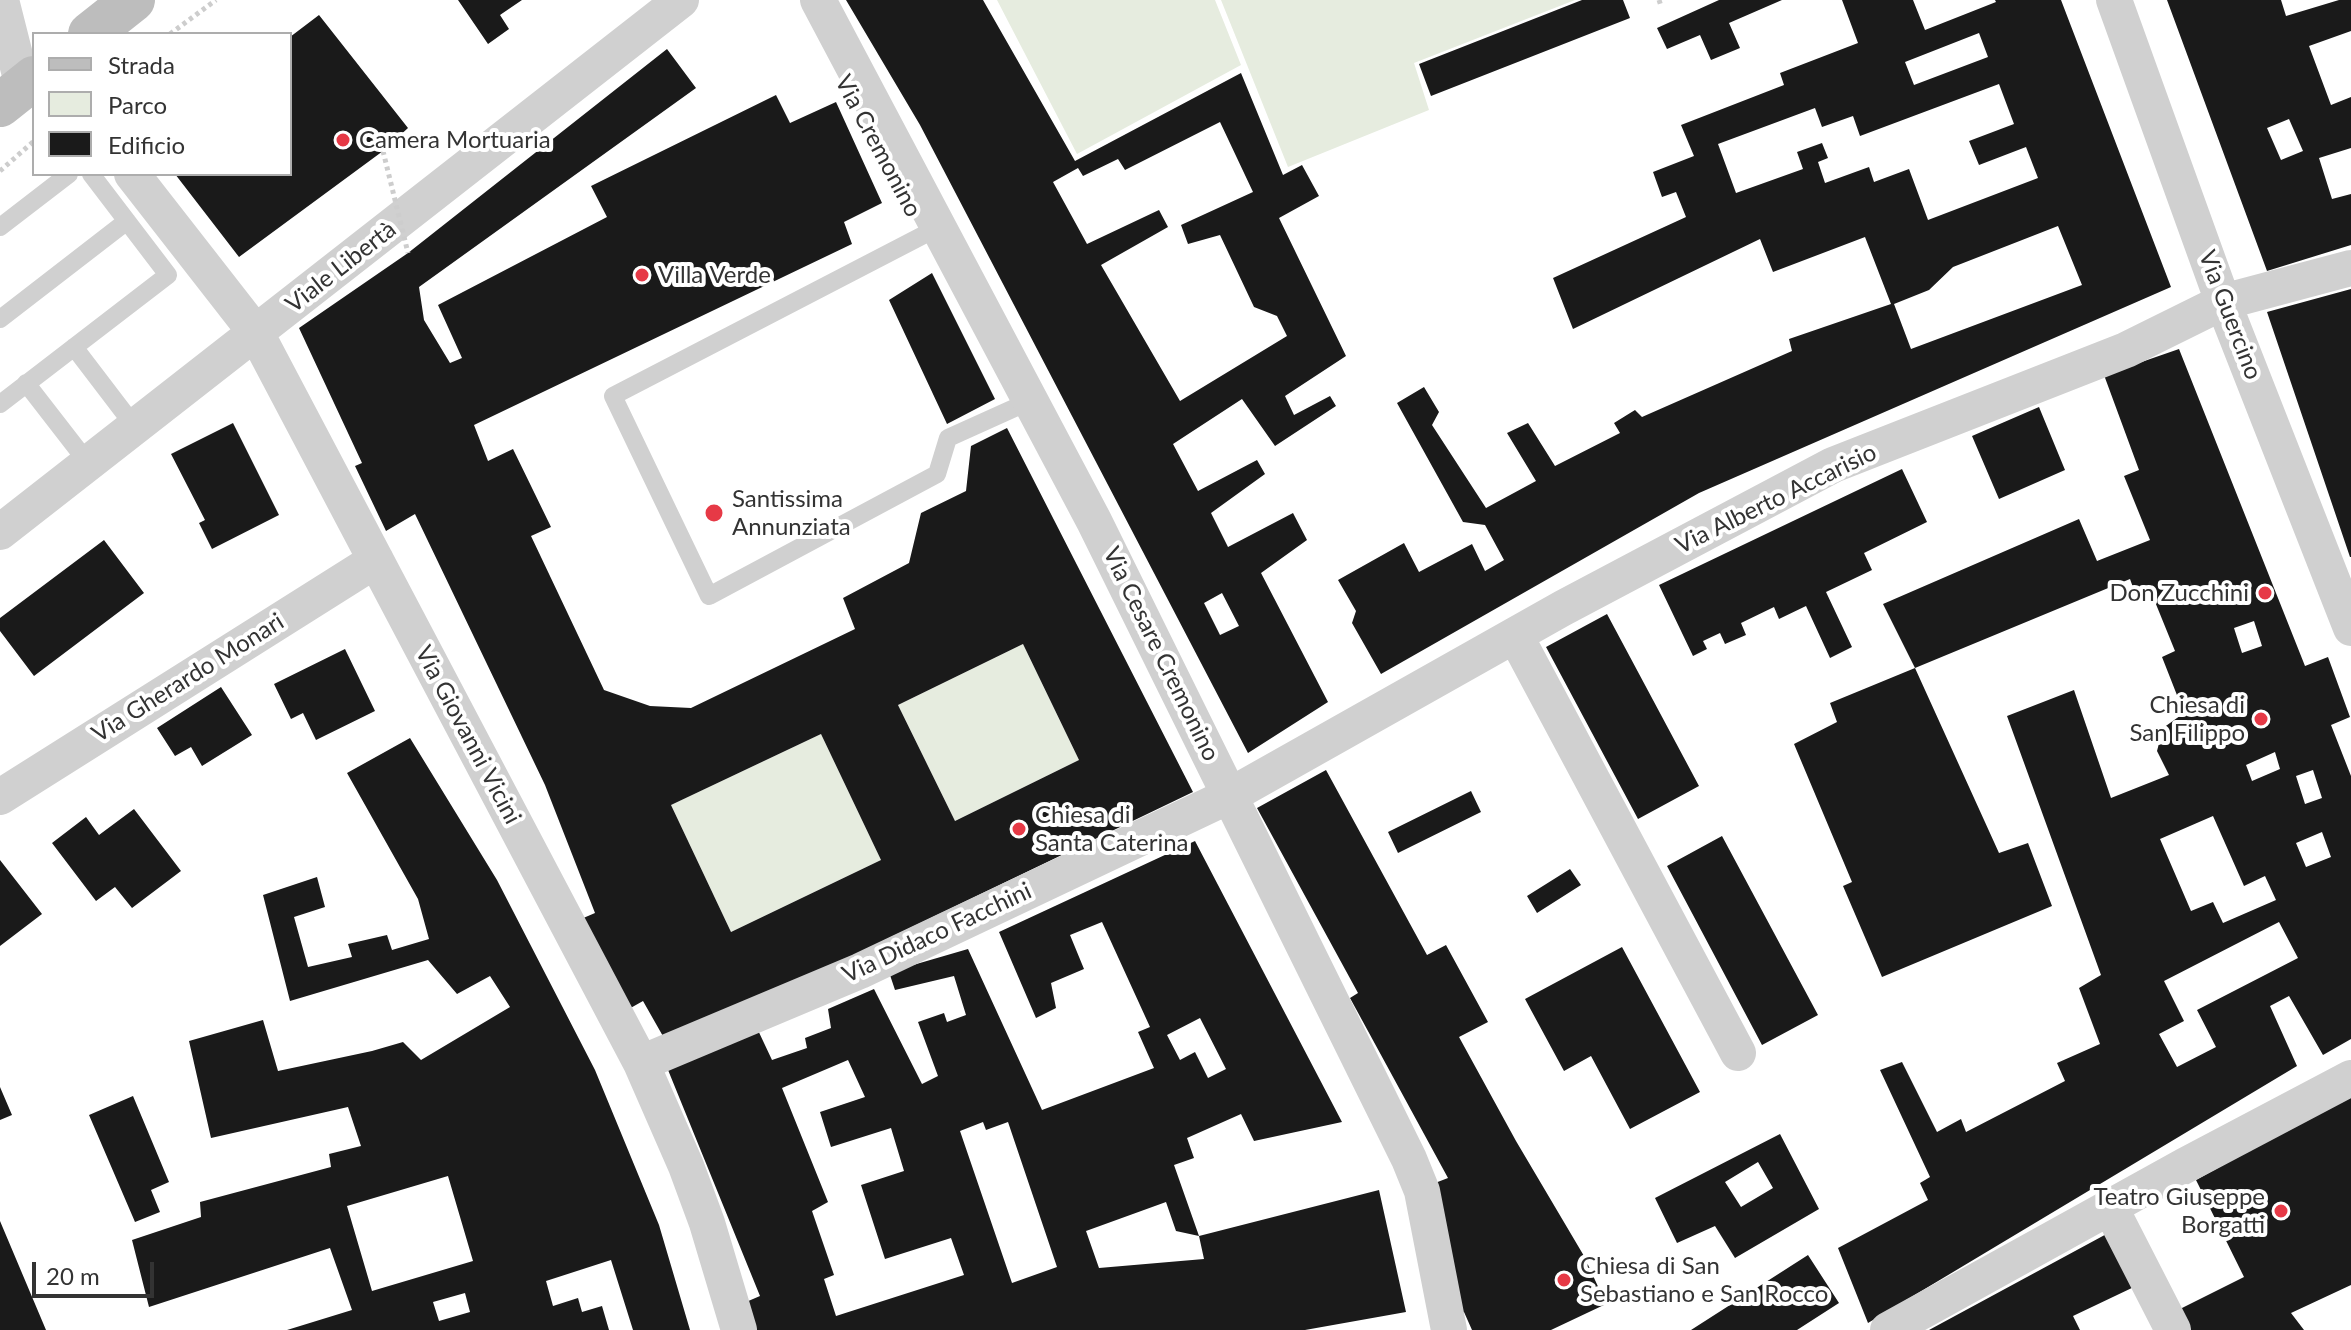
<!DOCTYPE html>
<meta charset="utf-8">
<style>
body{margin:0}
#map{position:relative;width:2351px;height:1330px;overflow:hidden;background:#fff;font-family:Lato,sans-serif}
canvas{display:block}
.legend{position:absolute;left:32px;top:32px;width:260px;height:144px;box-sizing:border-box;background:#fff;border:2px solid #adadad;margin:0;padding:10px 14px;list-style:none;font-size:24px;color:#333}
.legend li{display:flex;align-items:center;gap:16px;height:40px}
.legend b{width:40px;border:2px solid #adadad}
.scale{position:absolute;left:32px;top:1262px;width:122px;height:36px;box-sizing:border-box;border:4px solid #333;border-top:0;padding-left:10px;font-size:24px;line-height:28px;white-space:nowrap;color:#333;-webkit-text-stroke:6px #fff;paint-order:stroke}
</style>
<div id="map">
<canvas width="2351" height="1330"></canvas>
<ul class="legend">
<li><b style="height:10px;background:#bdbdbd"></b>Strada</li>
<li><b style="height:22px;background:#e6ecdf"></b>Parco</li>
<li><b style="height:22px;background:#1a1a1a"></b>Edificio</li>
</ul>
<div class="scale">20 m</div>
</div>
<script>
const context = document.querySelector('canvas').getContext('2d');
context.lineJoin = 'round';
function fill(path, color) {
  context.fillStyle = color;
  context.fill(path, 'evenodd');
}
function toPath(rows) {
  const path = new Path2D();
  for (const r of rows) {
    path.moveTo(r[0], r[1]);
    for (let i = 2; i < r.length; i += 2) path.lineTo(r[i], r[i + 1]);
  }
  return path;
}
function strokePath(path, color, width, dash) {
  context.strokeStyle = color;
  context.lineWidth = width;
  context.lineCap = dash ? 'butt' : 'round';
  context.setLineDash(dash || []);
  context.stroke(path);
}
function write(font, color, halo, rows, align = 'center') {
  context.font = font + ' Lato,sans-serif';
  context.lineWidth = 8;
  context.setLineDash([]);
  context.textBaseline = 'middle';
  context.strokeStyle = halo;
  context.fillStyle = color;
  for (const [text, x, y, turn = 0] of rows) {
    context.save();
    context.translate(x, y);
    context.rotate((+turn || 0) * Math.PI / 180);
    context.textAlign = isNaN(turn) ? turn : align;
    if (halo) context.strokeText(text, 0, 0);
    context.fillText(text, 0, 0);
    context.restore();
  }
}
fill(toPath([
 [997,0,1215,0,1241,65,1077,154],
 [1221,0,1575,0,1414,63,1429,110,1288,167],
 [1023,644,1079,760,955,821,898,705],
 [821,734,881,860,731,932,671,805]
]), '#e6ecdf');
fill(toPath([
 [458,0,522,0,500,15,509,29,488,44],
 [846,0,983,0,1075,161,1241,73,1283,175,1302,165,1319,196,1279,218,1346,356,1285,396,1294,415,1330,396,1336,406,1275,446,1242,399,1173,444,1198,491,1257,460,1265,474,1211,513,1228,547,1293,513,1307,540,1261,573,1328,702,1248,753,920,125],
 [1220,122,1253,192,1181,225,1188,244,1220,235,1254,307,1277,316,1287,336,1180,401,1101,265,1168,227,1159,210,1087,244,1053,182,1078,168,1083,176,1118,159,1125,170],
 [1222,593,1239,626,1220,635,1204,603],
 [1582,0,1623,0,1630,18,1431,96,1419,64],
 [1719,0,1782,0,1729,23,1740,48,1711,60,1700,35,1667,49,1657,28],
 [1842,0,1913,0,1925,30,1996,2,1995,0,2061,0,2171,287,1699,493,1381,674,1352,623,1356,611,1338,580,1404,543,1419,572,1472,544,1485,571,1504,560,1485,525,1463,522,1397,403,1424,387,1439,412,1432,425,1486,508,1536,481,1507,433,1528,423,1555,466,1620,433,1614,423,1635,410,1642,417,1792,351,1789,339,1891,304,1865,237,1773,272,1760,239,1573,329,1553,278,1686,217,1676,192,1662,197,1653,172,1694,156,1681,125,1784,85,1780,73,1858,43],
 [1979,33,1988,57,1914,85,1905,62],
 [1999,84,2014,124,1969,141,1979,165,2026,147,2038,178,1928,220,1909,169,1874,182,1869,167,1825,183,1818,162,1828,158,1822,143,1797,152,1803,169,1736,193,1718,144,1815,108,1822,127,1853,116,1860,136],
 [2058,226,2082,285,1911,349,1894,304,1929,290,1953,267],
 [2167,0,2281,0,2286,16,2339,0,2351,0,2351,31,2309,46,2331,105,2351,97,2351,148,2319,158,2332,199,2351,194,2351,245,2267,271],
 [2289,119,2303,151,2281,160,2267,128],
 [319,15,408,128,383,151,239,257,175,174,290,174,290,37],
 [667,49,696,88,419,287,424,320,450,363,462,358,438,305,607,217,591,186,776,95,790,123,836,102,882,203,844,222,852,244,474,425,488,461,513,449,551,527,531,536,604,690,650,706,691,708,855,629,843,598,909,563,921,513,966,491,971,446,1007,428,1193,792,679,1039,664,1038,643,1001,627,1010,581,919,595,913,545,785,415,514,386,531,355,466,362,463,299,328,408,253],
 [1023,644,1079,760,955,821,898,705],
 [821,734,881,860,731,932,671,805],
 [932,273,995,399,947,424,889,300],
 [2351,289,2351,557,2350,557,2267,312],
 [2179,349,2305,666,2328,657,2350,717,2331,725,2351,776,2351,1039,2323,1055,2289,996,2270,1006,2297,1066,1868,1323,1838,1248,1928,1200,1920,1183,1930,1177,1880,1070,1902,1062,1937,1132,1961,1119,1966,1132,2065,1081,2057,1063,2100,1044,2079,988,2101,975,2007,716,2074,690,2111,798,2169,775,2157,751,2163,728,2184,713,2162,657,2175,651,2149,587,2135,593,2130,579,1915,668,1883,604,2079,519,2097,561,2150,540,2124,476,2139,470,2104,375],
 [2254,621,2262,646,2242,653,2234,628],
 [2275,752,2280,769,2252,781,2246,765],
 [2313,770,2322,798,2305,804,2296,776],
 [2213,816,2244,886,2265,876,2276,900,2223,923,2213,902,2191,911,2160,839],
 [2322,832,2331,857,2306,867,2296,843],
 [2279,922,2298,958,2197,1010,2216,1047,2177,1067,2159,1034,2184,1021,2164,981],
 [2039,407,2065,470,1999,499,1972,436],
 [233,423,279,515,212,549,199,523,205,520,171,454],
 [1902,469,1927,522,1864,553,1872,570,1826,592,1852,647,1830,658,1806,606,1779,619,1774,607,1741,623,1746,635,1725,644,1720,633,1703,641,1707,649,1693,656,1659,585],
 [104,540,144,593,34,676,0,631,0,618],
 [1607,614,1699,786,1638,819,1546,647],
 [345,649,375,711,316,740,303,713,291,719,274,684],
 [1915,668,1999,853,2028,843,2052,906,1882,977,1843,886,1852,882,1794,744,1837,722,1830,703],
 [221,687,252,735,202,766,191,747,175,756,157,728],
 [410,738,497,880,595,1070,659,1225,690,1330,633,1330,611,1260,546,1281,553,1306,578,1298,582,1312,602,1306,609,1330,287,1330,352,1310,330,1248,149,1307,132,1240,201,1217,200,1202,331,1167,329,1154,361,1146,348,1107,211,1138,189,1041,263,1020,278,1071,372,1051,403,1042,421,1060,510,1007,490,976,457,994,428,960,290,1001,263,895,317,877,325,907,294,917,308,967,352,957,348,944,387,935,392,950,429,939,418,899,347,773],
 [448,1176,473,1261,372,1291,347,1206],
 [465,1293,470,1312,439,1321,433,1302],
 [1326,770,1427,955,1446,945,1488,1022,1459,1037,1516,1141,1584,1256,1606,1304,1551,1330,1472,1330,1464,1312,1457,1314,1435,1183,1448,1178,1350,998,1358,993,1257,808],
 [1471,791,1481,812,1398,853,1388,832],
 [134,809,181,871,132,908,115,887,96,901,52,843,86,817,99,835],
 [1722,836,1818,1015,1762,1045,1667,866],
 [1195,841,1342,1122,1254,1141,1241,1114,1187,1138,1194,1158,1174,1165,1199,1236,1176,1231,1166,1202,1086,1231,1099,1268,1204,1259,1199,1236,1379,1190,1406,1312,1305,1330,757,1330,746,1302,760,1296,666,1065,756,1026,772,1060,807,1048,805,1038,831,1028,828,1009,874,989,922,1084,938,1076,918,1022,944,1013,947,1022,966,1015,954,976,895,990,889,972,968,949,1042,1110,1154,1068,1138,1032,1150,1027,1102,922,1070,935,1084,969,1051,983,1056,1008,1036,1018,999,932],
 [1200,1018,1226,1069,1208,1078,1195,1052,1180,1060,1167,1035],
 [848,1060,865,1097,820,1112,831,1147,891,1128,904,1171,861,1185,885,1259,951,1238,964,1275,836,1316,824,1279,834,1275,812,1211,828,1202,782,1088],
 [983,1122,986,1130,1008,1122,1057,1267,1012,1283,960,1131],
 [0,860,42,914,0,946],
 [1570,869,1581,885,1537,913,1527,896],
 [1622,947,1700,1092,1630,1129,1591,1056,1564,1071,1525,999],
 [0,1087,12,1115,0,1120],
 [2351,1094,2351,1285,2291,1313,2304,1330,2180,1330,2172,1313,2244,1277,2196,1180],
 [133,1096,169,1182,151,1190,160,1212,135,1222,89,1115],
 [1780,1134,1819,1209,1735,1258,1715,1226,1677,1243,1655,1198],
 [1758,1162,1773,1188,1741,1207,1725,1182],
 [0,1221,46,1330,0,1330],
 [2125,1224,2157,1276,2073,1316,2080,1330,1929,1330],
 [1808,1255,1839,1303,1797,1330,1691,1330]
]), '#1a1a1a');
strokePath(toPath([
 [1659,0,1661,6],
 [170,34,216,0],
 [0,171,34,141]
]), '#cdcdcd', 5, [4, 4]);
strokePath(toPath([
 [0,227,69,174],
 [939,227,613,396,709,596,937,474,948,438,1030,401],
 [0,319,127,221],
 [74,347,135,427],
 [26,383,88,463],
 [0,404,168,275,91,174]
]), '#d0d0d0', 18);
strokePath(toPath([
 [1,0,23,87],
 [818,0,1094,521,1409,1159,1422,1191,1449,1330],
 [2114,0,2223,302,2351,628],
 [132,174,256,333,641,1063,686,1166,707,1223,739,1330],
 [0,532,681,0],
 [1515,635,1738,1053],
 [0,797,376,560],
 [641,1063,860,971,1231,795,1563,608,1833,465,2126,350,2223,302,2351,268],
 [2110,1207,2173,1330],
 [1888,1330,2186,1165,2351,1078]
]), '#d0d0d0', 36);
strokePath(toPath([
 [90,34,133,0],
 [0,105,34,78]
]), '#bdbdbd', 44);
strokePath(toPath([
 [383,151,408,253]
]), '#cdcdcd', 5, [4, 4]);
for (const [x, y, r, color] of [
 [343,140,8,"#e63946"],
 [642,275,8,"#e63946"],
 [714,513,10,"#e63946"],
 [2265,593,8,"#e63946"],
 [2261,719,8,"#e63946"],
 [1019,829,8,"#e63946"],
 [2281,1211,8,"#e63946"],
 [1564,1280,8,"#e63946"]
]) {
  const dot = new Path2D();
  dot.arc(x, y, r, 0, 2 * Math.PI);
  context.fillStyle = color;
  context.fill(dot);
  strokePath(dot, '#fff', 3);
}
write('24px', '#333', '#fff', [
 ["Camera Mortuaria",359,140],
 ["Villa Verde",658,275],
 ["Santissima",732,499],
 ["Annunziata",732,527],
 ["Don Zucchini",2249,593,"right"],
 ["Chiesa di",2245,705,"right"],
 ["San Filippo",2245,733,"right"],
 ["Chiesa di",1035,815],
 ["Santa Caterina",1035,843],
 ["Teatro Giuseppe",2265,1197,"right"],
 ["Borgatti",2265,1225,"right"],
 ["Chiesa di San",1580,1266],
 ["Sebastiano e San Rocco",1580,1294]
], 'left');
write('24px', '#333', '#fff', [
 ["Via Cremonino",878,146,62],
 ["Viale Libertà",341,267,-38],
 ["Via Guercino",2230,315,69],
 ["Via Alberto Accarisio",1776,499,-26],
 ["Via Cesare Cremonino",1161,654,64],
 ["Via Gherardo Monari",188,678,-32],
 ["Via Giovanni Vicini",468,735,62],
 ["Via Didaco Facchini",937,933,-25]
]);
</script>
